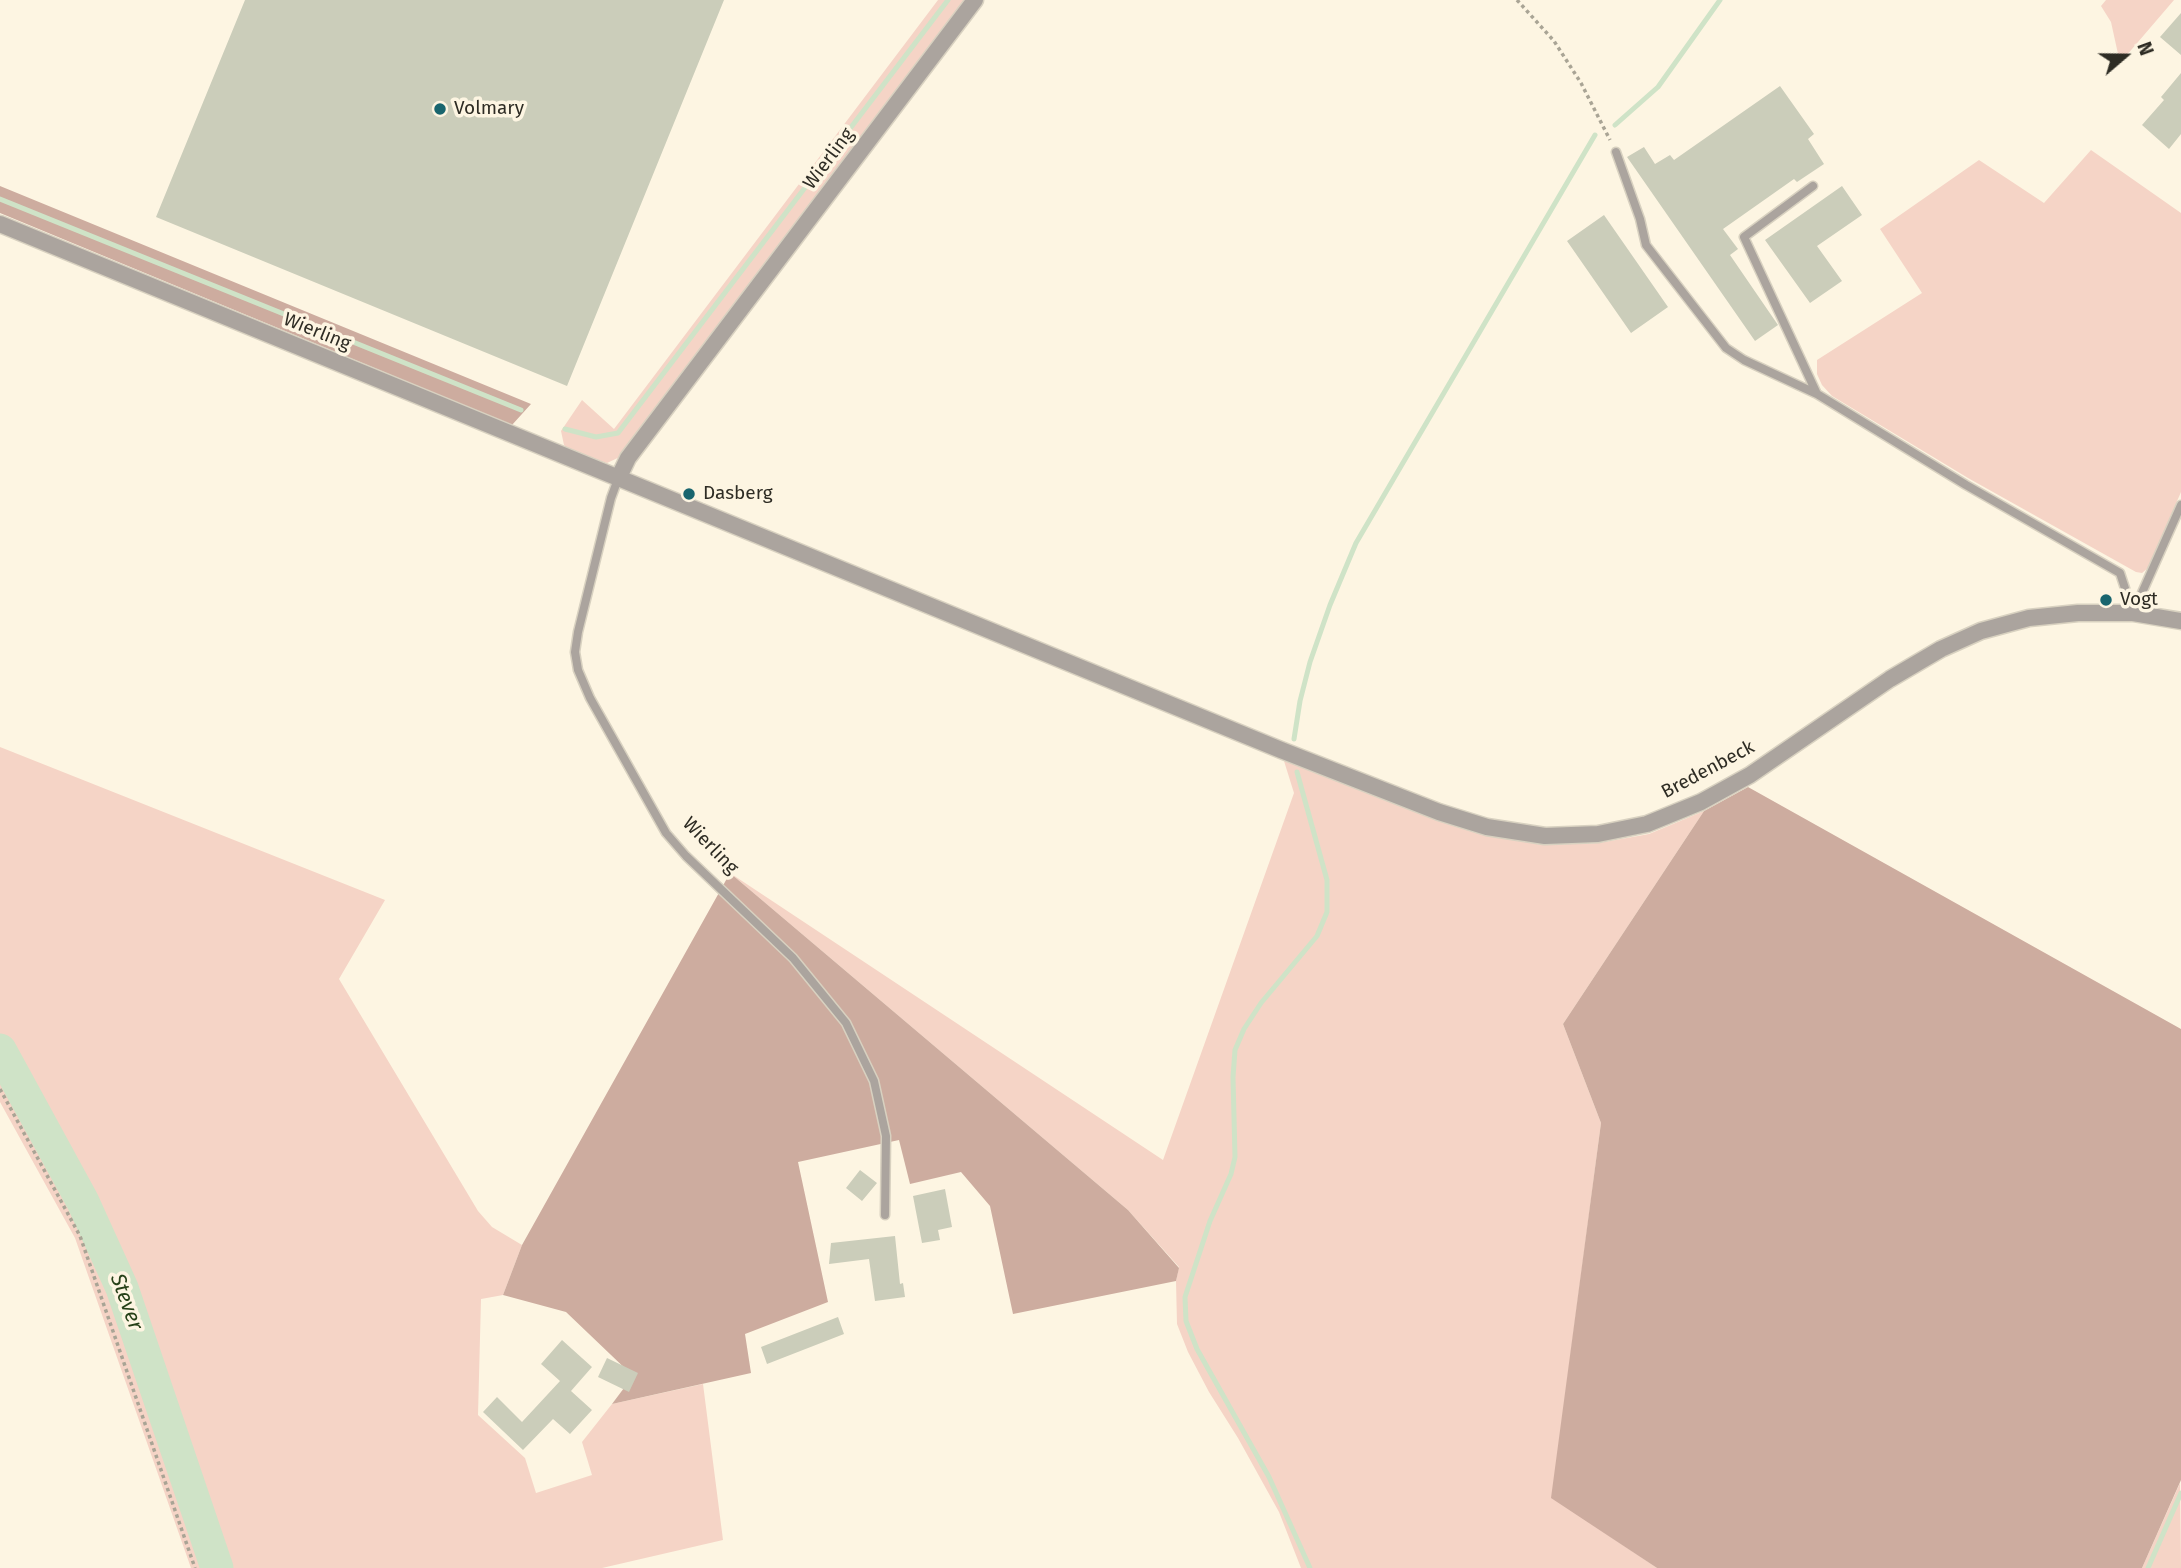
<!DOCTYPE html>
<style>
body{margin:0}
#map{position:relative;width:2181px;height:1568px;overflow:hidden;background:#fdf5e2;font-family:"Fira Sans",sans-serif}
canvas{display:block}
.north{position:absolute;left:2090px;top:21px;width:70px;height:70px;-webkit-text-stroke:5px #fdf5e2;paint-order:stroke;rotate:70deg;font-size:19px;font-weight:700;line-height:28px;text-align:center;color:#2e2c24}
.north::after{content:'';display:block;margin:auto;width:24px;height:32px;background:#2e2c24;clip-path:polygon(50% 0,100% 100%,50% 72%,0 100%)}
</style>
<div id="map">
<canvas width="2181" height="1568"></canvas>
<div class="north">N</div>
</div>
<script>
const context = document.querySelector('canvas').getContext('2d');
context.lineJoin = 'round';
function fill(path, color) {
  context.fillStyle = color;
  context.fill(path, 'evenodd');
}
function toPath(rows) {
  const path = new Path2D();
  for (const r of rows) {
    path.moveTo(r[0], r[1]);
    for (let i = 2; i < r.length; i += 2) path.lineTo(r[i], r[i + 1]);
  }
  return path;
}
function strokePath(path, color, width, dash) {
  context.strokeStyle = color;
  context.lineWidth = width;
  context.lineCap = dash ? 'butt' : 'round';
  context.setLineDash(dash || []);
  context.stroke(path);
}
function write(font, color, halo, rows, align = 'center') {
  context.font = font + ' "Fira Sans",sans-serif';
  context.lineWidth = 7;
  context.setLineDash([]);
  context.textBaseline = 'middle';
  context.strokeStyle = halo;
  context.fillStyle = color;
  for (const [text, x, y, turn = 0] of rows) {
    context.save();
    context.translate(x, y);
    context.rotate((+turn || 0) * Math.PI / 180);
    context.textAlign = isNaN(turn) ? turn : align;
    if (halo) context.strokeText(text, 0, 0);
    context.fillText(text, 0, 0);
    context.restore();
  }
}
fill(toPath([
 [938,0,973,0,624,455,607,463,569,450,564,445,561,431,582,400,614,429],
 [2106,0,2174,0,2120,63,2111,22,2101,6],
 [2091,150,2181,213,2181,492,2148,568,2142,573,2136,572,1968,478,1832,396,1822,385,1817,374,1817,360,1922,293,1880,229,1979,160,2044,203],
 [0,747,385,900,339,979,478,1211,492,1227,522,1245,503,1295,481,1299,478,1415,525,1458,536,1493,592,1475,582,1442,612,1404,703,1384,723,1540,602,1568,191,1568,75,1238,0,1102],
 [1284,761,1308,769,1384,800,1485,834,1542,845,1599,843,1649,834,1704,811,1563,1024,1601,1123,1552,1497,1657,1568,1301,1568,1279,1512,1238,1438,1209,1392,1188,1352,1177,1324,1176,1281,1179,1267,1128,1210,730,873,1163,1160,1294,793],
 [2180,1483,2181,1568,2142,1568]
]), '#f5d4c6');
fill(toPath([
 [0,186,531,404,512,425,0,213],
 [1748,787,2181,1029,2181,1480,2142,1568,1657,1568,1551,1498,1601,1123,1563,1024,1704,811],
 [730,873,1128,1210,1179,1268,1176,1281,1013,1314,990,1206,961,1172,910,1184,899,1140,798,1162,828,1302,745,1334,751,1373,612,1404,633,1376,566,1312,503,1295,522,1245]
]), '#cdac9f');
strokePath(toPath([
 [1615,125,1658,87,1720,0],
 [0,199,521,410],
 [565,429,596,437,618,433,948,0],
 [1294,739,1300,701,1310,662,1330,605,1356,543,1595,135],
 [1297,772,1327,880,1327,912,1317,936,1261,1003,1244,1029,1235,1050,1233,1077,1235,1157,1231,1174,1210,1221,1185,1297,1186,1321,1197,1349,1269,1477,1310,1568],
 [2148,1568,2181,1493]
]), '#cfe3c7', 5);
strokePath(toPath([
 [0,1050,83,1202,122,1288,217,1568]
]), '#cfe3c7', 33);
fill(toPath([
 [245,0,724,0,567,386,156,217],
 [2181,13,2181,55,2160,37],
 [2181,73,2181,134,2169,149,2142,125,2164,100,2161,97],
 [1780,86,1814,134,1808,139,1824,164,1797,182,1794,179,1723,229,1738,249,1730,255,1778,325,1755,341,1627,157,1644,147,1655,164,1670,155,1674,160],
 [1842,186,1862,215,1817,246,1842,281,1810,303,1765,240],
 [1604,215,1668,307,1631,333,1567,241],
 [860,1170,877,1183,862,1201,846,1188],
 [945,1189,952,1227,938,1230,940,1240,922,1243,913,1196],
 [895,1236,900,1284,903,1283,905,1297,875,1301,869,1259,829,1264,831,1243],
 [838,1317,844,1334,767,1364,761,1347],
 [562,1340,592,1367,571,1391,592,1410,570,1434,553,1419,523,1450,483,1412,497,1397,522,1422,560,1381,541,1364],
 [607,1358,638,1373,629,1392,598,1377]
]), '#cbcdba');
const service = toPath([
 [1616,152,1640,219,1646,245,1726,348,1744,360,1817,394,1966,485,2120,573,2133,613],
 [1813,186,1744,237,1817,394],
 [618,479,611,498,578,632,575,652,578,670,590,698,666,833,686,856,793,958,846,1023,874,1081,886,1136,885,1215],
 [2133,613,2181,505]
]);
const minor = toPath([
 [0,224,1281,750,1439,812,1487,827,1545,836,1598,834,1647,824,1701,802,1750,775,1890,679,1941,649,1981,631,2029,618,2078,613,2133,613,2181,621],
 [618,479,628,458,975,0]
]);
strokePath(service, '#d8d1c0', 11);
strokePath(minor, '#d8d1c0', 19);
strokePath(toPath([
 [1517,0,1554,41,1581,83,1610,140],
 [0,1089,80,1236,195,1568]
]), '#a9a495', 3.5, [3.5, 3.5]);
strokePath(service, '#aba49e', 8);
strokePath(minor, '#aba49e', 16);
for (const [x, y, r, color] of [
 [440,109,7,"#19656e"],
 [689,494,7,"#19656e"],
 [2106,600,7,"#19656e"]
]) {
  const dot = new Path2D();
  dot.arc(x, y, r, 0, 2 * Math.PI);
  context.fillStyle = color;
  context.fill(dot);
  strokePath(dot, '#fdf5e2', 2.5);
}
write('19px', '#2e2c24', '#fdf5e2', [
 ["Volmary",454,109],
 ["Dasberg",703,494],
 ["Vogt",2120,600]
], 'left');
write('19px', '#2e2c24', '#fdf5e2', [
 ["Wierling",829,159,-53],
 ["Wierling",317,332,22],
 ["Bredenbeck",1708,770,-28],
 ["Wierling",710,846,46]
]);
write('italic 21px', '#264118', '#fdf5e2', [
 ["Stever",126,1302,70]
]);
</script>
